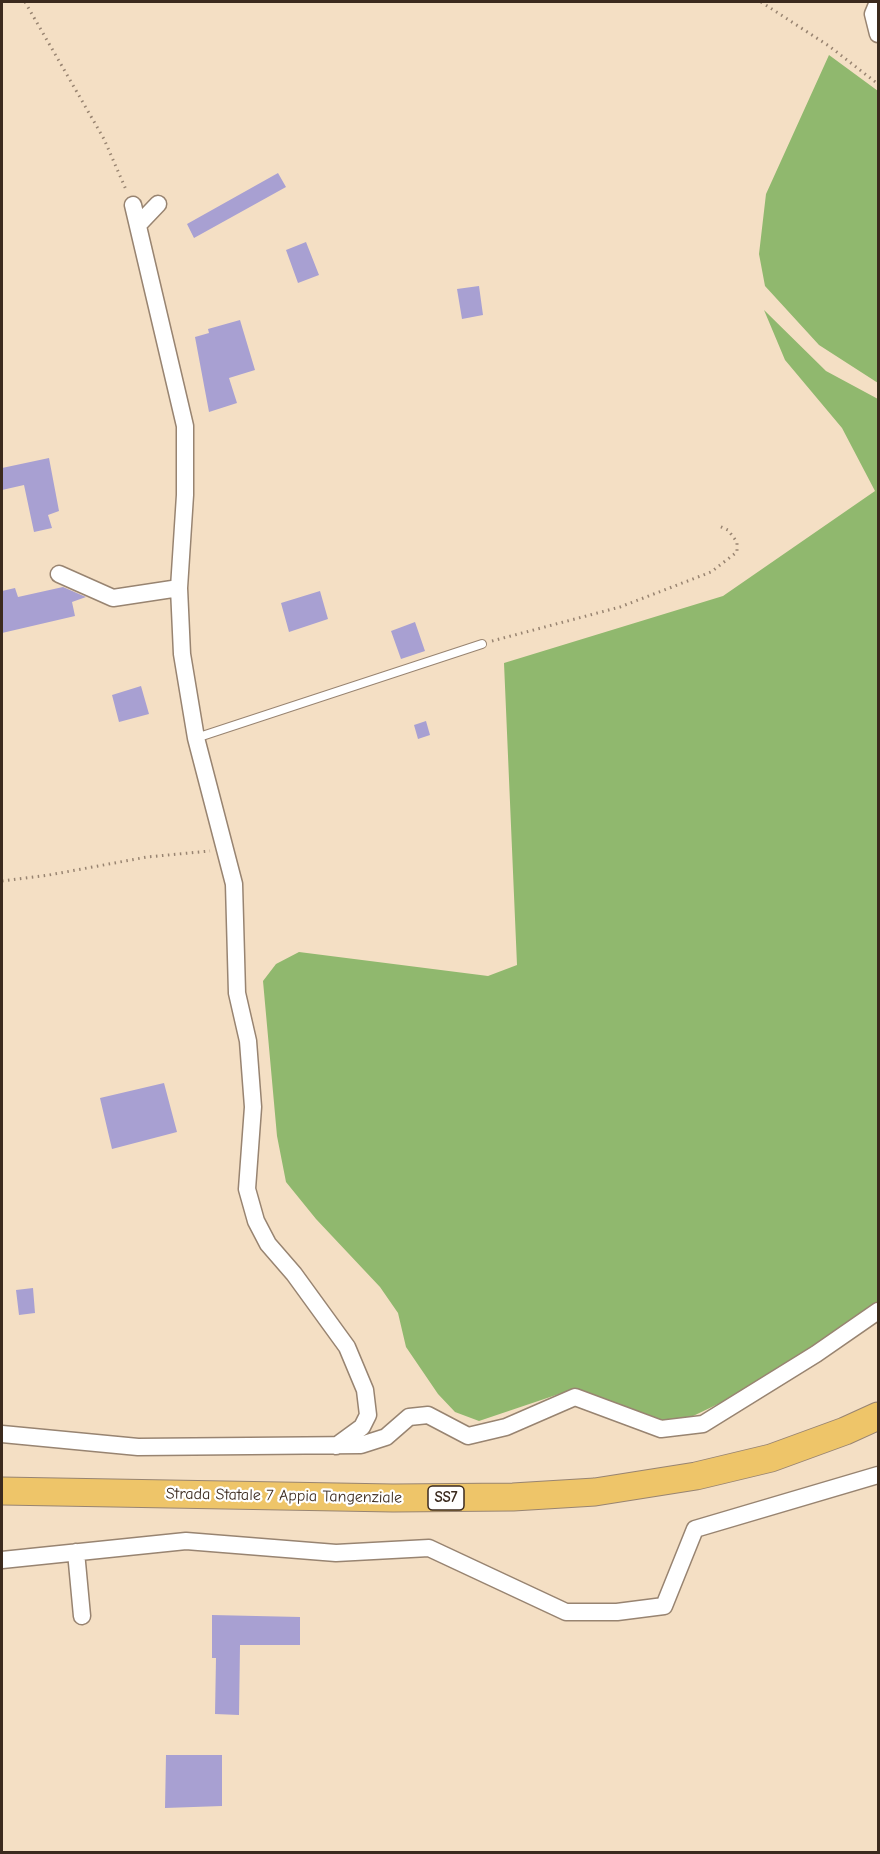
<!DOCTYPE html>
<style>
body{margin:0}
#map{position:relative;width:880px;height:1854px;overflow:hidden;background:#f4dfc4;font-family:"Comic Neue",sans-serif}
canvas{display:block}
.frame{position:absolute;inset:0;border:3px solid #3b2a1e;pointer-events:none}
</style>
<div id="map">
<canvas width="880" height="1854"></canvas>
<div class="frame"></div>
</div>
<script>
const context = document.querySelector('canvas').getContext('2d');
context.lineJoin = 'round';
function fill(path, color) {
  context.fillStyle = color;
  context.fill(path, 'evenodd');
}
function toPath(rows) {
  const path = new Path2D();
  for (const r of rows) {
    path.moveTo(r[0], r[1]);
    for (let i = 2; i < r.length; i += 2) path.lineTo(r[i], r[i + 1]);
  }
  return path;
}
function strokePath(path, color, width, dash) {
  context.strokeStyle = color;
  context.lineWidth = width;
  context.lineCap = dash ? 'butt' : 'round';
  context.setLineDash(dash || []);
  context.stroke(path);
}
function write(font, color, halo, rows, align = 'center') {
  context.font = font + ' "Comic Neue",sans-serif';
  context.lineWidth = 4.5;
  context.setLineDash([]);
  context.textBaseline = 'middle';
  context.strokeStyle = halo;
  context.fillStyle = color;
  for (const [text, x, y, turn = 0] of rows) {
    context.save();
    context.translate(x, y);
    context.rotate((+turn || 0) * Math.PI / 180);
    context.textAlign = isNaN(turn) ? turn : align;
    if (halo) context.strokeText(text, 0, 0);
    context.fillText(text, 0, 0);
    context.restore();
  }
}
fill(toPath([
 [829,55,878,91,878,383,819,345,765,286,759,254,766,194],
 [764,310,826,371,878,399,878,1302,819,1344,739,1394,691,1417,669,1422,642,1416,587,1396,562,1393,479,1421,455,1412,438,1394,406,1347,398,1313,380,1287,316,1219,286,1182,277,1136,263,981,276,964,299,952,488,976,517,965,504,663,723,596,875,491,842,428,785,360]
]), '#90b86e');
fill(toPath([
 [278,173,286,187,194,238,187,224],
 [306,242,319,275,298,283,286,250],
 [479,286,483,315,462,319,457,289],
 [240,320,255,370,229,378,237,403,209,412,195,337,209,333,208,329],
 [49,458,59,511,48,515,52,528,34,532,24,485,2,490,2,468],
 [63,587,86,597,72,602,75,616,2,633,2,591,15,588,18,597],
 [320,591,328,619,289,632,281,603],
 [415,622,425,651,401,659,391,631],
 [141,686,149,714,119,722,112,695],
 [426,721,430,735,418,739,414,725],
 [164,1083,177,1132,112,1149,100,1098],
 [33,1288,35,1313,19,1315,16,1290],
 [212,1615,300,1617,300,1645,240,1645,239,1715,215,1714,216,1658,212,1658],
 [166,1755,222,1755,222,1806,165,1808]
]), '#a8a0d2');
const service = toPath([
 [196,738,482,644]
]);
const minor = toPath([
 [878,2,873,14,878,34],
 [133,205,185,426,185,495,179,588,182,654,196,738,234,884,237,993,248,1041,253,1107,247,1189,256,1221,268,1244,294,1274,347,1347,365,1390,368,1415,362,1427,336,1446],
 [138,225,158,204],
 [59,574,113,598,179,588],
 [2,1434,138,1447,361,1445,386,1437,409,1417,428,1415,468,1436,506,1427,575,1397,661,1429,703,1424,816,1354,878,1311],
 [76,1552,82,1616],
 [2,1560,186,1541,336,1553,429,1548,566,1612,617,1612,664,1606,695,1529,878,1475]
]);
const trunk = toPath([
 [2,1491,393,1498,513,1497,595,1492,696,1476,771,1458,845,1431,878,1416]
]);
strokePath(service, '#988471', 10);
strokePath(minor, '#988471', 19);
strokePath(trunk, '#988471', 29);
strokePath(toPath([
 [25,2,104,139,127,192],
 [761,2,829,46,878,84],
 [492,641,620,607,711,572,737,552,737,542,728,530,717,525],
 [2,881,49,875,147,857,210,851]
]), '#988471', 3, [1.5, 4.5]);
strokePath(service, '#fff', 8);
strokePath(minor, '#fff', 16);
strokePath(trunk, '#eec569', 27);
for (const [x, y, w] of [
 [446,1498,36]
]) {
  const box = new Path2D();
  box.roundRect(x - w / 2, y - 12, w, 24, 4.5);
  context.fillStyle = '#fff';
  context.fill(box);
  strokePath(box, '#3b2a1e', 1.5);
}
write('bold 15px', '#3b2a1e', null, [
 ["SS7",446,1498]
]);
write('16px', '#3b2a1e', '#fff', [
 ["Strada Statale 7 Appia Tangenziale",284,1496,1]
]);
</script>
